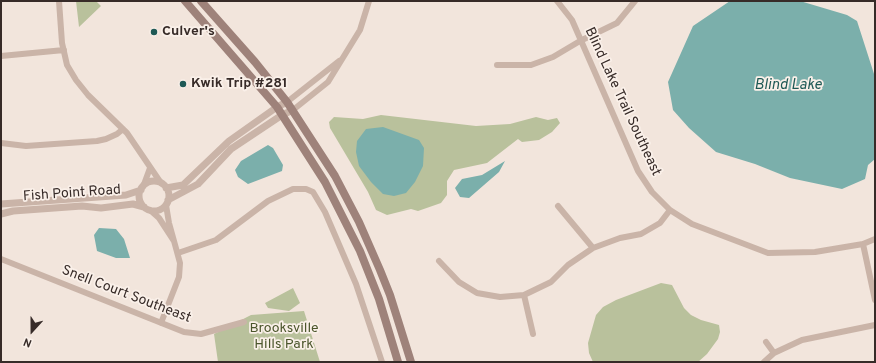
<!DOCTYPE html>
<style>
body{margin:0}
#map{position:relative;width:876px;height:363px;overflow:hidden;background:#f2e5dc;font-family:Overpass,sans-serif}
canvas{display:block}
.frame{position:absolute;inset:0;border:2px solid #372b28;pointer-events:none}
.north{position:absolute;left:12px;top:311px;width:40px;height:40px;-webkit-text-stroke:3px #faf0e9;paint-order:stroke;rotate:201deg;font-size:11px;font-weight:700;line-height:16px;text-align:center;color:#372b28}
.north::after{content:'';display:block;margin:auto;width:14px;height:18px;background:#372b28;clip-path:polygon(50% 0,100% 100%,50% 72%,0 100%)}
</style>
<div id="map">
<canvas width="876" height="363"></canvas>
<div class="frame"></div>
<div class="north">N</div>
</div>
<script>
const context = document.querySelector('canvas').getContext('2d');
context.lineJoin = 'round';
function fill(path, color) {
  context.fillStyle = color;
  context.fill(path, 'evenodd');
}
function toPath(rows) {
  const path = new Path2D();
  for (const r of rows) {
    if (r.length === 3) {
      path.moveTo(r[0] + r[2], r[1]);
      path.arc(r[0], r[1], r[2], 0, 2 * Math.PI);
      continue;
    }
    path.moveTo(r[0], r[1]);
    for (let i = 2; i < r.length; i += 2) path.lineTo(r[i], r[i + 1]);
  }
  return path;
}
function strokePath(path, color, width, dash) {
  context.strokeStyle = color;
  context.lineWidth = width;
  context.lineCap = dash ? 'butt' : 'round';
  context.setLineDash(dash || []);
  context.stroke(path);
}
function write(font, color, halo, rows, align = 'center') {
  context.font = font + ' Overpass,sans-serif';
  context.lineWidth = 3.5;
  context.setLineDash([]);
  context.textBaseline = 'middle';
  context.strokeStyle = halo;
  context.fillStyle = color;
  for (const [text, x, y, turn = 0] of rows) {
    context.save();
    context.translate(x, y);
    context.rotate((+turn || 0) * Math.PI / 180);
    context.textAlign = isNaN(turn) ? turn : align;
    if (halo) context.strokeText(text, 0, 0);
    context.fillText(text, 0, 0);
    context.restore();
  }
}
fill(toPath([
 [76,1,96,1,101,6,79,27],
 [381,115,476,126,510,124,536,117,548,120,557,118,560,123,552,132,539,140,522,142,518,139,487,163,454,170,447,181,447,195,441,203,418,211,411,209,387,215,376,210,368,192,330,128,329,122,334,117,363,119],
 [661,283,672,285,684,308,691,315,701,320,719,325,720,332,718,339,707,354,698,362,593,362,589,353,588,343,596,315,603,307,616,300],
 [293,288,300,303,289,311,268,308,265,303],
 [304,311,320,362,218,362,214,334,251,315]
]), '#b9c19c');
fill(toPath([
 [730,1,800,1,847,15,857,21,875,77,875,159,868,165,865,179,842,189,790,178,755,164,716,152,689,128,673,110,668,82,693,26],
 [383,127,419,140,424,148,423,166,415,182,406,193,394,196,383,194,371,182,359,166,356,152,357,141,366,129],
 [268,145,273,148,283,165,282,171,248,184,238,177,235,170,241,161],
 [505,161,499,172,469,198,460,197,455,188,462,179,482,175],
 [99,228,116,229,124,239,130,258,116,258,97,251,94,235]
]), '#7bafab');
strokePath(toPath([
 [59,1,62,43,67,65,76,80,88,95,127,133,161,183],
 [557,1,572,20,638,171,652,192,670,210,692,224,768,253,815,252,863,244,875,239],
 [1,56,64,50],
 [497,65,531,65,553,57,580,41,617,23,635,1],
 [287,102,339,61],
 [293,110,328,82,360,30,369,1],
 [1,143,26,146,97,141,106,139,117,134,123,129],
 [143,187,150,168],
 [558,206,593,248],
 [150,210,159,218,174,241,169,223,166,205],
 [863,244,875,300],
 [178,253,216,240,268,201,293,189,306,189,313,192,325,212,356,284,382,362],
 [1,259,184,332,201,334,244,322],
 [439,261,459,282,477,293,500,297,524,295,551,282,568,265,593,248,620,238,641,234,660,223,670,210],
 [524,295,533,334],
 [161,323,179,277,180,263,174,241],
 [766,342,774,353],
 [764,362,774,353,802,340,875,325]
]), '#cab4a8', 6);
strokePath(toPath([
 [154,196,15],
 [166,188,183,185,229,141,277,107,287,102],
 [168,200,198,184,231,149,282,115,293,110],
 [1,204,126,195,141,190],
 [1,214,13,211,82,206,101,208,133,204,144,207]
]), '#cab4a8', 7);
strokePath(toPath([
 [185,1,277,107,325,182,360,251,379,299,398,362],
 [201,1,255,62,287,102,335,176,359,222,380,270,390,295,411,362]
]), '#9e827a', 8);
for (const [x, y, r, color] of [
 [154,32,4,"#1e5955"],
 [183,84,4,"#1e5955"]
]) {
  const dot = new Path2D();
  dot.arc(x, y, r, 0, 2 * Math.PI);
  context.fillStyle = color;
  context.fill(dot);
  strokePath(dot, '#faf0e9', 1.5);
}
write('bold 14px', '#372b28', '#faf0e9', [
 ["Culver's",162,32],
 ["Kwik Trip #281",191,84]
], 'left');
write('14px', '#372b28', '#faf0e9', [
 ["Blind Lake Trail Southeast",622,102,65],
 ["Fish Point Road",72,194,-4],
 ["Snell Court Southeast",126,295,21]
]);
write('14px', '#4b562c', '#faf0e9', [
 ["Brooksville",284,329],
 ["Hills Park",284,345]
]);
write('italic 15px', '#1e5955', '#faf0e9', [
 ["Blind Lake",788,86]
]);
</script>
